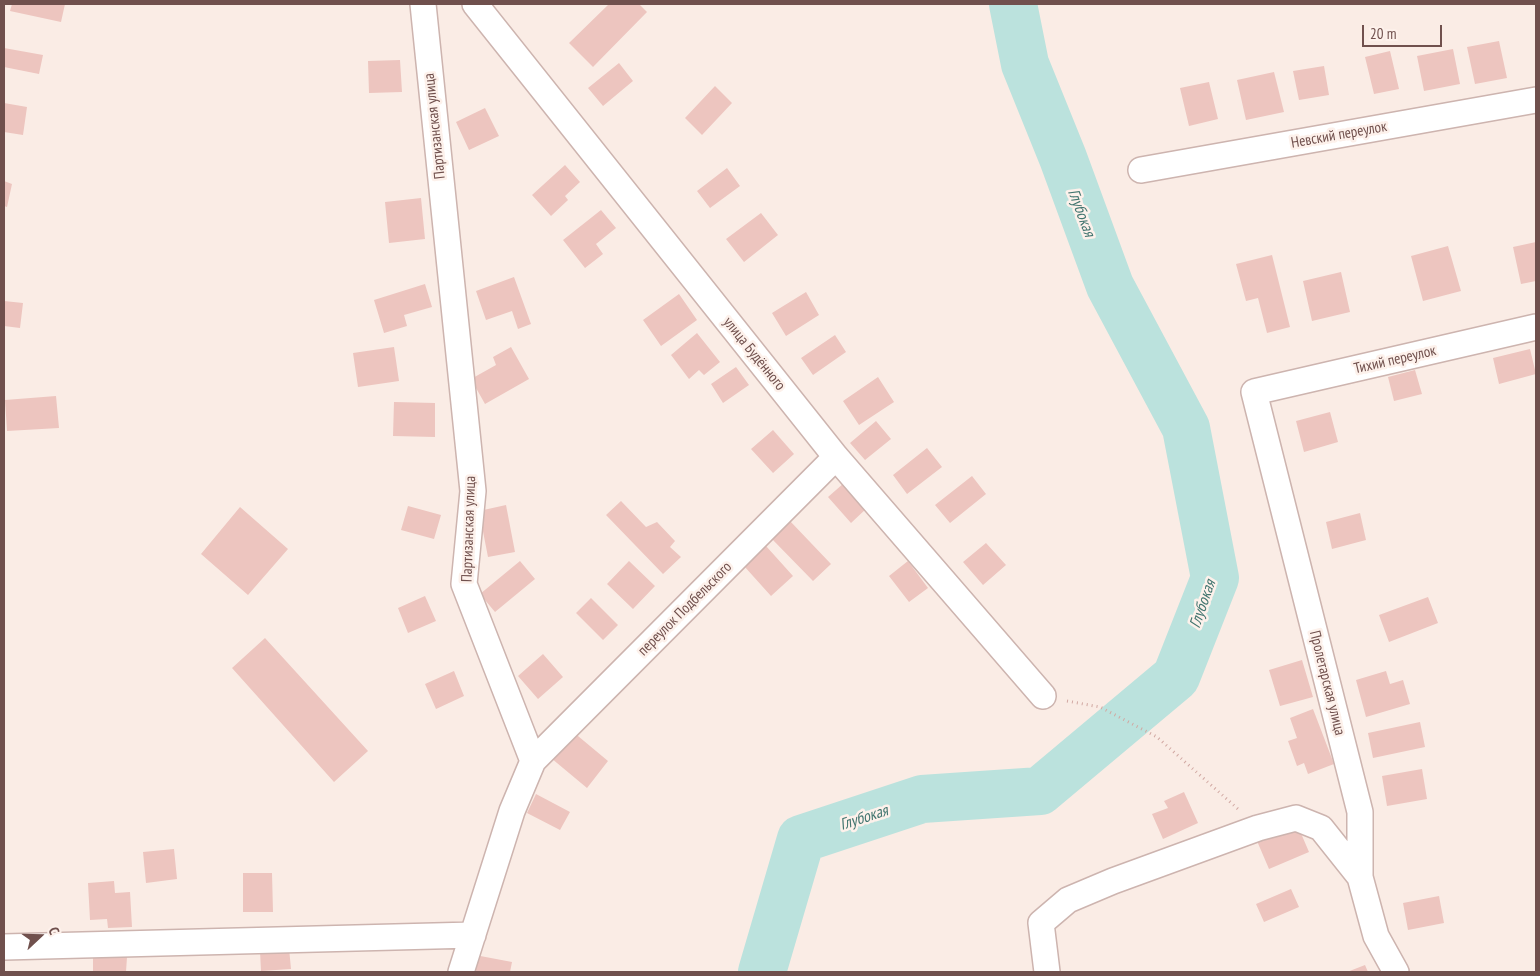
<!DOCTYPE html>
<meta charset="utf-8">
<style>
body{margin:0}
#map{position:relative;width:1540px;height:976px;overflow:hidden;background:#faece5;font-family:"PT Sans Narrow",sans-serif}
canvas{display:block}
.frame{position:absolute;inset:0;border:5px solid #70504d;pointer-events:none}
.north{position:absolute;left:15px;top:911px;width:50px;height:50px;-webkit-text-stroke:4px #fdf1eb;paint-order:stroke;rotate:69deg;font-size:14px;font-weight:700;line-height:20px;text-align:center;color:#70504d}
.north::after{content:'';display:block;margin:auto;width:18px;height:22px;background:#70504d;clip-path:polygon(50% 0,100% 100%,50% 72%,0 100%)}
.scale{position:absolute;left:1362px;top:25px;width:80px;height:22px;box-sizing:border-box;border:2px solid #70504d;border-top:0;padding-left:6px;font-size:15px;line-height:18px;white-space:nowrap;color:#70504d;-webkit-text-stroke:4px #fdf1eb;paint-order:stroke}
</style>
<div id="map">
<canvas width="1540" height="976"></canvas>
<div class="frame"></div>
<div class="north">С</div>
<div class="scale">20 m</div>
</div>
<script>
const context = document.querySelector('canvas').getContext('2d');
context.lineJoin = 'round';
function toPath(rows) {
  const path = new Path2D();
  for (const r of rows) {
    path.moveTo(r[0], r[1]);
    for (let i = 2; i < r.length; i += 2) path.lineTo(r[i], r[i + 1]);
  }
  return path;
}
function strokePath(path, color, width, dash) {
  context.strokeStyle = color;
  context.lineWidth = width;
  context.lineCap = dash ? 'butt' : 'round';
  context.setLineDash(dash || []);
  context.stroke(path);
}
function fill(path, color) {
  context.fillStyle = color;
  context.fill(path, 'evenodd');
}
function write(font, color, halo, rows, align = 'center') {
  context.font = font + ' "PT Sans Narrow",sans-serif';
  context.lineWidth = 5;
  context.setLineDash([]);
  context.textBaseline = 'middle';
  context.strokeStyle = halo;
  context.fillStyle = color;
  for (const [text, x, y, turn = 0] of rows) {
    context.save();
    context.translate(x, y);
    context.rotate((+turn || 0) * Math.PI / 180);
    context.textAlign = isNaN(turn) ? turn : align;
    if (halo) context.strokeText(text, 0, 0);
    context.fillText(text, 0, 0);
    context.restore();
  }
}
strokePath(toPath([
 [762,972,801,839,922,799,1040,791,1176,677,1215,578,1186,428,1110,286,1063,158,1025,64,1013,4]
]), '#bbe2dd', 48);
fill(toPath([
 [12,4,65,4,61,22,10,11],
 [609,4,639,4,647,12,593,67,569,43],
 [1499,41,1507,78,1475,84,1467,47],
 [4,48,43,55,39,74,4,67],
 [1453,49,1460,84,1424,91,1417,56],
 [1390,51,1399,89,1374,94,1365,57],
 [400,60,402,92,369,93,368,61],
 [619,63,633,81,603,106,588,88],
 [1324,66,1329,95,1299,100,1293,71],
 [1274,72,1284,112,1246,120,1237,80],
 [1209,82,1218,119,1189,126,1180,88],
 [715,86,732,103,702,135,685,118],
 [4,103,27,107,23,135,4,132],
 [485,108,499,136,469,150,456,122],
 [565,165,580,182,565,196,568,200,551,216,532,195],
 [727,168,740,186,710,208,697,191],
 [4,181,12,184,7,207,4,206],
 [421,198,425,239,389,243,385,202],
 [601,210,616,228,596,244,603,254,585,268,563,240],
 [761,213,778,235,744,262,726,239],
 [1536,242,1536,281,1521,284,1513,247],
 [1448,246,1461,291,1423,301,1411,256],
 [1272,255,1290,327,1267,333,1258,298,1246,301,1236,264],
 [1341,272,1350,312,1312,321,1303,281],
 [514,277,531,324,518,329,512,311,486,320,476,291],
 [425,284,432,307,404,315,407,326,384,333,374,300],
 [806,292,819,315,786,336,772,313],
 [679,294,697,320,661,346,643,320],
 [4,301,23,303,20,328,4,326],
 [697,333,720,362,704,375,699,370,689,379,671,355],
 [835,335,846,352,813,375,801,358],
 [394,347,399,381,358,387,353,353],
 [511,347,529,379,485,404,471,379,496,365,493,357],
 [1530,349,1536,374,1499,384,1493,358],
 [736,367,749,385,723,403,711,384],
 [1415,370,1422,394,1394,401,1388,377],
 [878,377,894,402,859,425,843,401],
 [56,396,59,428,7,431,5,400],
 [394,402,435,403,435,437,393,436],
 [1330,412,1338,442,1304,452,1296,421],
 [876,421,891,439,865,460,850,443],
 [773,430,794,454,773,473,751,449],
 [927,448,942,467,907,494,893,475],
 [972,476,986,494,950,523,935,505],
 [844,483,867,508,851,523,828,497],
 [621,501,646,527,657,522,675,541,670,547,681,557,663,574,606,515],
 [506,505,515,552,488,557,479,511],
 [408,506,441,515,434,539,401,530],
 [240,507,288,549,248,595,201,554],
 [1360,513,1366,540,1332,549,1326,522],
 [790,521,831,564,813,581,772,539],
 [986,543,1006,565,983,585,963,562],
 [766,546,793,576,771,596,744,566],
 [520,561,535,579,495,612,480,594],
 [629,561,655,586,633,609,607,584],
 [908,561,928,588,909,602,889,576],
 [425,596,436,621,408,633,398,608],
 [1428,597,1438,623,1389,642,1379,615],
 [591,598,618,625,603,640,576,613],
 [265,638,368,751,334,782,232,668],
 [543,654,563,677,538,699,518,676],
 [1302,660,1313,697,1280,706,1269,670],
 [454,671,464,696,436,709,425,684],
 [1386,671,1390,684,1403,680,1410,704,1366,717,1356,680],
 [1313,709,1334,764,1308,774,1304,763,1297,766,1288,741,1297,738,1290,718],
 [1420,722,1425,747,1373,758,1368,733],
 [572,731,608,761,587,788,551,758],
 [1422,769,1427,799,1387,806,1382,776],
 [1184,792,1198,823,1163,839,1152,814,1168,808,1164,801],
 [536,794,570,812,560,830,527,813],
 [1297,824,1309,852,1269,869,1257,841],
 [174,849,177,879,146,883,143,852],
 [243,873,272,873,273,912,243,912],
 [114,881,115,893,130,892,132,927,108,928,107,919,90,920,88,883],
 [1291,889,1299,907,1264,922,1256,904],
 [1439,896,1444,923,1408,930,1403,903],
 [289,948,291,969,261,971,260,951],
 [475,955,512,962,510,972,472,972],
 [93,956,127,957,126,972,93,972],
 [1365,965,1368,972,1347,972]
]), '#edc5bf');
const minor = toPath([
 [423,4,473,491,464,584,533,761,512,811,461,972],
 [475,4,836,457,1043,696],
 [1141,170,1536,100],
 [533,761,836,457],
 [4,947,473,935],
 [1047,972,1041,923,1068,900,1113,881,1258,828,1296,818,1321,828,1360,877],
 [1396,972,1376,936,1360,877,1360,812,1254,392,1536,327]
]);
strokePath(minor, '#cdb4af', 28);
strokePath(toPath([
 [1067,701,1100,707,1157,737,1238,809]
]), '#d1a8a2', 3, [1, 4]);
strokePath(minor, '#fff', 25);
write('15px', '#70504d', '#fdf1eb', [
 ["Партизанская улица",435,126,-96],
 ["Невский переулок",1339,135,-10],
 ["улица Будённого",754,354,51],
 ["Тихий переулок",1395,360,-13],
 ["Партизанская улица",469,529,-88],
 ["переулок Подбельского",685,609,-45],
 ["Пролетарская улица",1327,683,76]
]);
write('italic 16px', '#42756f', '#fdf1eb', [
 ["Глубокая",1081,213,69],
 ["Глубокая",1203,604,-71],
 ["Глубокая",864,818,-18]
]);
</script>
